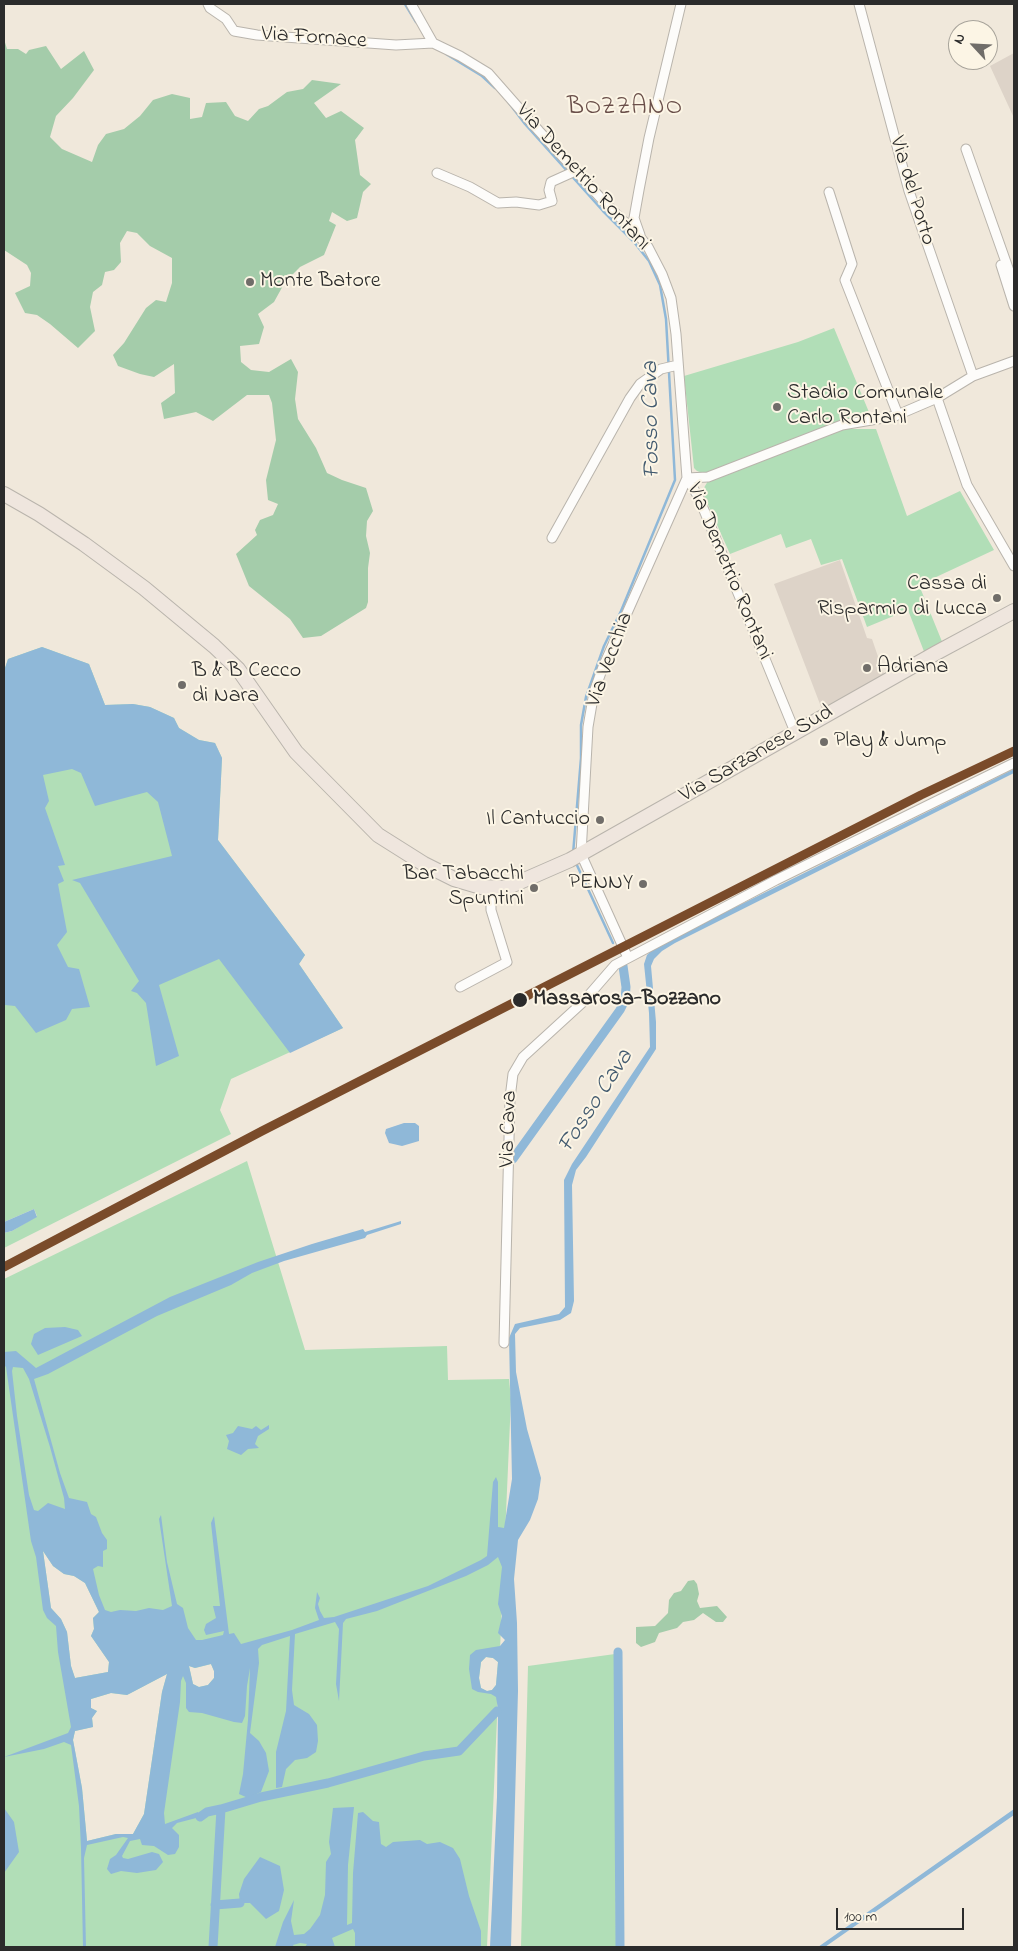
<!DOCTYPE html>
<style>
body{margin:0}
#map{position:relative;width:1018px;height:1951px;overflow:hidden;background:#f0e8db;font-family:"Indie Flower",sans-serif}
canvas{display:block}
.frame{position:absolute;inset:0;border:5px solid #2b2b2b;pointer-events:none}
.north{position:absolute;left:948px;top:20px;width:50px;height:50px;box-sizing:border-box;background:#fcf5e5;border:1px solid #a8a49b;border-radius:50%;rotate:295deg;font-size:14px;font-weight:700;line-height:20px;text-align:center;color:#2b2b2b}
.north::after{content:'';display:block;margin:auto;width:18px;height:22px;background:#706d69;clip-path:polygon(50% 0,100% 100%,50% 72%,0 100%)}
.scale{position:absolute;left:836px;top:1908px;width:128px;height:22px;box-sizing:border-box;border:2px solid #2b2b2b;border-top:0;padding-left:6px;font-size:15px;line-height:18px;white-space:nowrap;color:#2b2b2b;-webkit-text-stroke:4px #fcf5e5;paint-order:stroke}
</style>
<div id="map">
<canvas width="1018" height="1951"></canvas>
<div class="frame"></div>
<div class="north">N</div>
<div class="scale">100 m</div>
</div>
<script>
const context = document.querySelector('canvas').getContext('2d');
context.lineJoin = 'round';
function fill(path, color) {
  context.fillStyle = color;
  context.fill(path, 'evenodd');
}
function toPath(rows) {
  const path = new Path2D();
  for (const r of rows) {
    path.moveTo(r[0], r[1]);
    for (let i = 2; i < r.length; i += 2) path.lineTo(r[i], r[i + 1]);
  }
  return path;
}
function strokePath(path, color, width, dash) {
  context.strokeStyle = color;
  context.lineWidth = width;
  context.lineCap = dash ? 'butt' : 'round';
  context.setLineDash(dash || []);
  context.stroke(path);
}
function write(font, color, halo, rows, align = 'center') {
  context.font = font + ' "Indie Flower",sans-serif';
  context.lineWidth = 4;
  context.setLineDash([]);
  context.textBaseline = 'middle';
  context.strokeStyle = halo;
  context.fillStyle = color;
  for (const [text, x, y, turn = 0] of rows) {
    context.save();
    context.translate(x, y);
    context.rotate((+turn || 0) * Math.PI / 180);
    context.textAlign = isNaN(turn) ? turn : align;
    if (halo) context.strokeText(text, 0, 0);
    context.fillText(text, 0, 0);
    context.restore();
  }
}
fill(toPath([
 [1014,53,1014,118,990,66],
 [840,560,867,638,872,639,885,677,823,712,774,584]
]), '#ddd3c8');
fill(toPath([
 [834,328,871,417,705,474,697,471,694,468,684,376,798,342],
 [843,429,876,429,907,516,960,491,994,550,919,585,943,644,925,654,908,610,867,627,842,559,821,565,811,539,786,548,781,534,730,554,702,491,708,481],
 [42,647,89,664,105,705,133,704,150,707,174,718,179,728,199,740,215,743,222,758,218,840,305,955,299,964,343,1028,231,1079,220,1110,231,1134,4,1248,4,1233,12,1231,37,1216,34,1209,4,1222,4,671,8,659],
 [247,1161,305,1350,447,1346,448,1380,509,1379,511,1399,487,1947,4,1947,4,1279],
 [43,1551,53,1566,64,1574,74,1576,85,1583,99,1612,93,1618,94,1629,91,1636,109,1662,108,1672,75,1678,71,1666,67,1632,61,1619,51,1608],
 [486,1657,493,1658,498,1662,496,1685,492,1690,487,1691,481,1688,479,1678,481,1662],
 [211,1664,214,1671,214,1678,208,1685,199,1687,193,1684,189,1666,195,1668],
 [167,1674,162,1692,144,1814,133,1834,116,1834,87,1841,82,1788,73,1740,75,1731,93,1727,92,1718,97,1711,91,1708,91,1699,111,1693,127,1695],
 [615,1654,616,1947,521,1947,528,1666]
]), '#b1deb7');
fill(toPath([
 [4,39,7,49,18,49,26,54,29,50,46,46,61,69,84,51,94,70,73,98,56,116,50,137,62,149,92,162,98,145,106,134,124,129,140,116,153,100,172,94,190,98,190,119,202,117,206,103,226,102,235,116,248,121,259,109,268,106,287,92,303,89,312,80,341,84,314,103,326,118,341,111,364,128,355,140,360,175,371,184,363,192,357,218,347,221,332,212,329,221,336,225,324,255,300,267,285,282,274,302,258,314,264,327,259,344,240,346,241,362,251,370,269,372,291,359,298,372,295,399,298,419,316,448,327,473,342,480,366,488,373,511,367,521,366,536,370,553,368,568,368,602,366,608,321,636,303,638,290,619,249,586,236,554,257,535,255,530,260,520,273,515,278,504,268,500,266,480,276,440,272,403,269,395,247,395,213,421,196,412,164,419,161,403,175,393,174,364,154,377,140,374,118,366,113,355,124,343,146,308,156,300,166,302,172,283,172,258,150,246,137,233,127,231,120,243,121,262,114,270,105,272,102,285,93,292,90,307,95,331,78,348,50,324,37,315,25,313,15,293,30,286,31,273,27,265,4,250],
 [694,1580,697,1584,699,1594,697,1601,700,1608,717,1606,727,1617,723,1622,716,1622,703,1613,694,1620,683,1622,677,1628,659,1633,655,1642,641,1647,636,1643,636,1627,655,1626,668,1613,669,1600,674,1593,681,1591,688,1581]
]), '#a4ccaa');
fill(toPath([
 [42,647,89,664,105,705,133,704,150,707,174,718,179,728,199,740,215,743,222,758,218,840,305,955,299,964,343,1028,290,1053,219,959,159,985,179,1056,156,1066,146,1003,137,993,131,991,139,981,80,883,72,880,172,856,158,802,147,792,95,806,81,773,72,769,43,775,49,801,45,808,65,865,58,866,64,881,58,884,67,932,57,945,68,967,79,969,90,1007,72,1009,66,1020,36,1033,15,1006,5,1005,4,671,8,659],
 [1014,769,1014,773,675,943,662,951,654,959,651,966,656,1022,656,1049,586,1157,576,1170,572,1185,574,1301,571,1313,560,1320,520,1328,515,1334,516,1372,527,1429,541,1478,538,1499,530,1520,518,1540,514,1579,517,1623,518,1691,511,1947,490,1947,497,1797,498,1709,496,1697,491,1694,478,1692,472,1689,469,1669,470,1655,476,1650,500,1646,505,1640,498,1633,502,1616,498,1604,502,1567,498,1557,488,1565,466,1576,377,1611,346,1619,343,1623,339,1701,336,1684,339,1629,335,1622,295,1634,292,1690,294,1705,309,1714,317,1725,318,1741,316,1752,307,1758,295,1760,286,1769,282,1787,276,1788,276,1752,286,1711,290,1636,262,1645,258,1649,259,1663,250,1733,259,1741,266,1753,269,1771,261,1792,248,1798,239,1794,243,1774,248,1720,250,1668,247,1686,245,1716,242,1723,234,1722,202,1713,189,1712,186,1708,186,1683,183,1676,181,1681,180,1702,164,1813,165,1824,198,1812,200,1817,177,1823,172,1828,179,1835,179,1847,175,1854,168,1855,154,1846,142,1845,140,1839,130,1841,122,1856,123,1858,128,1859,152,1852,159,1854,163,1862,156,1870,137,1873,121,1871,111,1874,107,1869,110,1859,116,1855,128,1838,123,1837,87,1845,84,1858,86,1947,83,1947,81,1848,79,1806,71,1745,64,1742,44,1749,4,1757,68,1733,71,1727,58,1652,56,1626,47,1618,43,1610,36,1557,31,1541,6,1367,4,1365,4,1352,16,1351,36,1368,170,1297,258,1262,312,1244,363,1229,365,1232,401,1221,401,1224,367,1235,365,1238,284,1261,252,1273,231,1285,157,1316,48,1374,34,1379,60,1473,69,1498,87,1502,91,1514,96,1517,102,1533,107,1540,107,1549,103,1551,103,1567,98,1566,93,1569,99,1595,105,1610,111,1612,120,1610,136,1611,149,1608,163,1610,172,1606,159,1519,161,1515,167,1562,177,1604,183,1608,188,1628,196,1640,202,1640,223,1635,224,1631,206,1635,204,1630,206,1624,216,1618,213,1606,220,1606,211,1523,214,1516,229,1634,234,1633,241,1644,292,1630,319,1620,315,1608,317,1592,320,1598,318,1604,320,1611,324,1618,334,1617,428,1586,481,1560,487,1556,493,1482,496,1477,498,1482,498,1527,504,1528,512,1479,509,1338,515,1324,559,1314,565,1307,564,1180,572,1164,650,1047,649,1013,644,964,647,955,655,947],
 [13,1367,23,1368,29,1379,50,1447,64,1498,65,1509,48,1503,38,1511,34,1510,29,1495,17,1416,12,1371],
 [43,1551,53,1566,64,1574,74,1576,85,1583,99,1612,93,1618,94,1629,91,1636,109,1662,108,1672,75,1678,71,1666,67,1632,61,1619,51,1608],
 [486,1657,493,1658,498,1662,496,1685,492,1690,487,1691,481,1688,479,1678,481,1662],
 [211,1664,214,1671,214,1678,208,1685,199,1687,193,1684,189,1666,195,1668],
 [167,1674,162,1692,144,1814,133,1834,116,1834,87,1841,82,1788,73,1740,75,1731,93,1727,92,1718,97,1711,91,1708,91,1699,111,1693,127,1695],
 [404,1123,415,1123,419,1126,419,1141,402,1146,389,1143,385,1133,386,1129],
 [34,1209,37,1217,12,1231,4,1233,4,1222],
 [65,1327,78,1330,82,1336,38,1355,31,1344,34,1334,45,1328],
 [269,1425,269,1429,258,1436,255,1444,259,1448,248,1449,241,1455,227,1449,229,1441,226,1435,233,1433,238,1426,252,1429,256,1426,261,1430],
 [354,1807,348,1865,347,1925,352,1923,353,1873,358,1813,363,1812,373,1821,379,1822,381,1844,386,1847,393,1842,420,1840,427,1844,440,1842,453,1848,460,1859,469,1896,481,1931,481,1947,355,1947,355,1933,353,1929,332,1938,335,1947,305,1947,307,1944,300,1943,293,1945,294,1947,275,1947,283,1922,294,1900,291,1921,294,1935,304,1934,310,1929,320,1915,325,1895,326,1862,331,1854,329,1842,333,1808],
 [4,1808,14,1822,19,1852,4,1873],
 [1014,1809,1014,1815,825,1947,818,1947],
 [260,1857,280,1866,284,1890,279,1911,266,1919,250,1903,240,1903,239,1894,244,1879]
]), '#8fb8d8');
strokePath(toPath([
 [405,4,416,22],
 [446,54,482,76,495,88],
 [509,103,525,124,603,211,634,242,649,261,660,285,666,319,675,480,621,611,604,646,586,697,581,725,581,758,573,854],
 [575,861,613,943]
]), '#8fb8d8', 2.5);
strokePath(toPath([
 [513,1159,620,1010,625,1000,626,987,623,966],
 [618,1652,620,1947],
 [200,1817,207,1812,221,1809],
 [215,1905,240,1903],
 [213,1947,221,1809,261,1797,328,1783,424,1756,459,1751,497,1711]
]), '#8fb8d8', 9);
const minor = toPath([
 [208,4,210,8,226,19,234,31,257,35,396,45,433,43],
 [411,4,433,43,460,56,488,73,539,131,608,206,640,237,648,247,662,274,671,298,676,334,687,478,699,498,795,732],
 [859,4,909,191,973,376],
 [966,149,1014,285],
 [437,173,470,187,498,203,516,202,539,205,552,201,549,190,551,182,571,173,574,170],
 [829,192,852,264,845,280,898,415],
 [640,235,634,218,639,190,649,138,681,4],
 [1001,265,1014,306],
 [937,398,967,485,1014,566],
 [552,538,630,398,640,384,661,369,678,365],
 [628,958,581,854,588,727,594,692,603,667,687,478,708,477,842,425,895,416,937,398,973,376,1014,361],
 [460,987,507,962,491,910,491,888],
 [504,1343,510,1098,513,1074,523,1057,582,1003,615,965,776,880,1014,763]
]);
const primary = toPath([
 [4,494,39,514,84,544,144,588,214,646,238,669,296,752,378,835,424,864,454,879,481,887,506,888,570,860,936,653,1014,611]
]);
strokePath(minor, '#b9b4ac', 11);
strokePath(primary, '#b9b4ac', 16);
strokePath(minor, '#fdfcfa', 9);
strokePath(primary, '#efe6de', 14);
strokePath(toPath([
 [4,1267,262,1131,921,795,1014,751]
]), '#7a4b2a', 9);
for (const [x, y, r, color] of [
 [250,282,5,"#706d69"],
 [777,407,5,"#706d69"],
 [997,598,5,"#706d69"],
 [867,668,5,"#706d69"],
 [182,685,5,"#706d69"],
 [824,742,5,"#706d69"],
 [600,820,5,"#706d69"],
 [643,884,5,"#706d69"],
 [534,888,5,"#706d69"],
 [520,1000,8,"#2b2b2b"]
]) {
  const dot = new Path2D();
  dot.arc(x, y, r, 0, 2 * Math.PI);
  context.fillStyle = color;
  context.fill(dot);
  strokePath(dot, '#fcf5e5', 2);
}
write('22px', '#2b2b2b', '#fcf5e5', [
 ["Via Fornace",314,39,4],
 ["Via Demetrio Rontani",582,178,48],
 ["Via del Porto",911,191,73],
 ["Via Demetrio Rontani",728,572,67],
 ["Via Vecchia",611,660,-70],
 ["Via Sarzanese Sud",757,755,-30],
 ["Via Cava",510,1129,-88]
]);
write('22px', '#2b2b2b', '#fcf5e5', [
 ["Monte Batore",260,282],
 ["Stadio Comunale",787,394],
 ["Carlo Rontani",787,419],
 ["Cassa di",987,585,"right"],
 ["Risparmio di Lucca",987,610,"right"],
 ["Adriana",877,668],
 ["B & B Cecco",192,672],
 ["di Nara",192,697],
 ["Play & Jump",834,742],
 ["Il Cantuccio",590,820,"right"],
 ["Bar Tabacchi",524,875,"right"],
 ["Spuntini",524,900,"right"],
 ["PENNY",633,884,"right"]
], 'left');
write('bold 22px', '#2b2b2b', '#fcf5e5', [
 ["Massarosa-Bozzano",533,1000]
], 'left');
write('italic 24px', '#435b70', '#fcf5e5', [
 ["Fosso Cava",653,420,-91],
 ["Fosso Cava",597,1102,-57]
]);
context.letterSpacing = '1px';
write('25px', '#6a4f4a', '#fcf5e5', [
 ["BOZZANO",625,109]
]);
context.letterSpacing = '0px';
</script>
